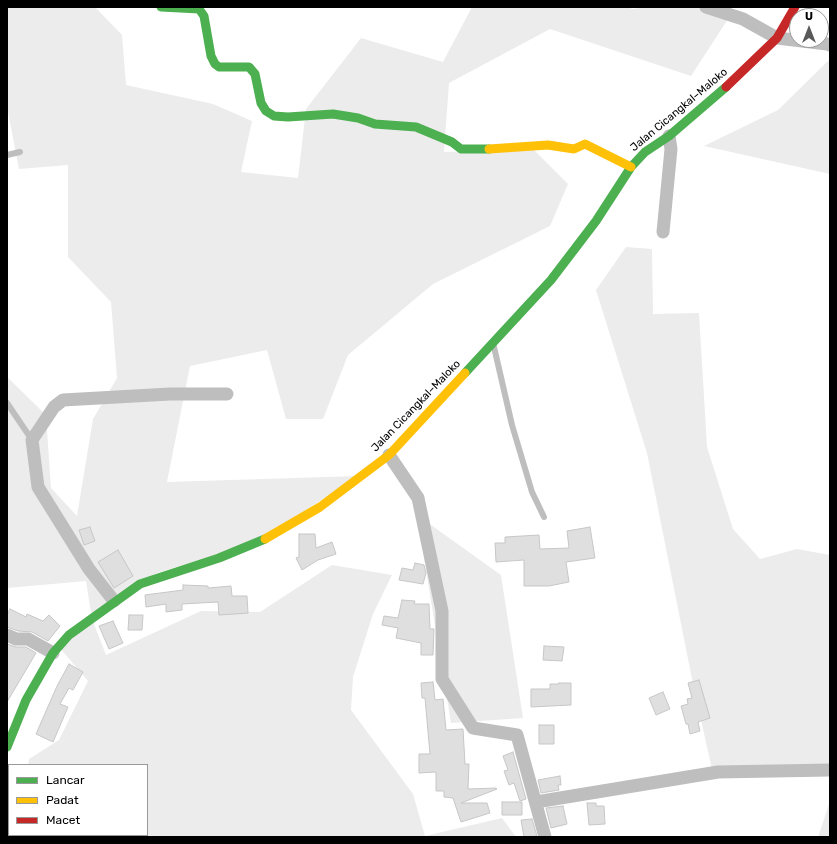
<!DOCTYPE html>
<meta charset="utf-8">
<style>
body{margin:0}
#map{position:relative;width:837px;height:844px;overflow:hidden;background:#fff;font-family:Rubik,sans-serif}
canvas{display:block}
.frame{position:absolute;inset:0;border:8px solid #000;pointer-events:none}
.legend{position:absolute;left:8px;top:764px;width:140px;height:72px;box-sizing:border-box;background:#fff;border:1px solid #999;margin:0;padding:5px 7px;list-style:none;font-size:12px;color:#000}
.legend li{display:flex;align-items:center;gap:8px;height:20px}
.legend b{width:20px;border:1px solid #999}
.north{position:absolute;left:789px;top:8px;width:40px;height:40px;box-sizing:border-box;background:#fff;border:1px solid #999;border-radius:50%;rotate:0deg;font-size:11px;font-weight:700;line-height:16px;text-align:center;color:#000}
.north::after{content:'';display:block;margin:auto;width:14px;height:18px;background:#595959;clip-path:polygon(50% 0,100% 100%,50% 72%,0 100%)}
</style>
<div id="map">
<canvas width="837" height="844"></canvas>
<div class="frame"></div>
<ul class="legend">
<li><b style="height:5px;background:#4caf50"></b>Lancar</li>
<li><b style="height:5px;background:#ffc107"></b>Padat</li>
<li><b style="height:5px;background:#c62828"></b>Macet</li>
</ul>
<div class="north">U</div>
</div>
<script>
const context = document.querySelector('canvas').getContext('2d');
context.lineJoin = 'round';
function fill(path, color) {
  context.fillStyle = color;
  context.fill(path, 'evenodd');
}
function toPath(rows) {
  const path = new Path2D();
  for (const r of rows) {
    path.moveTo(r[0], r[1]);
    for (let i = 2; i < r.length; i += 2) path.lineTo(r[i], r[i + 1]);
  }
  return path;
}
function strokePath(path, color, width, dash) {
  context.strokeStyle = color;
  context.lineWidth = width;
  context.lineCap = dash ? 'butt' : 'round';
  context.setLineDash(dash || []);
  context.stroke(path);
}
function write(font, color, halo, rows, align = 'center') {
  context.font = font + ' Rubik,sans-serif';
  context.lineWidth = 3.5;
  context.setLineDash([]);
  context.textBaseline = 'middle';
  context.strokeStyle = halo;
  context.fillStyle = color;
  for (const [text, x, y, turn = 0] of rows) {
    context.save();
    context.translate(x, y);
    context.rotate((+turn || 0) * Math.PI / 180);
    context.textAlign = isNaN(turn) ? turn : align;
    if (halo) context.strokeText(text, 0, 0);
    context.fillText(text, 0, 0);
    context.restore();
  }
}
fill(toPath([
 [7,7,95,7,122,35,126,85,213,104,252,121,241,172,298,178,306,109,361,38,443,62,472,7,629,7,632,9,649,7,704,7,730,16,691,76,550,29,449,83,444,152,534,150,568,184,550,226,433,284,348,355,323,419,286,419,267,350,190,366,167,482,358,476,257,542,157,573,92,619,106,655,201,611,260,612,332,565,392,575,373,614,353,677,351,710,413,794,425,836,502,818,516,837,49,837,44,835,147,835,147,765,28,765,29,759,59,740,88,681,59,647,92,619,86,581,7,588,7,377,46,415,51,488,77,516,93,419,117,378,111,302,68,257,68,165,19,169,7,107],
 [830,59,830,174,704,146,778,110],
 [626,247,652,249,653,314,699,313,707,447,733,529,760,559,797,549,830,555,830,769,713,774,693,684,647,453,596,290],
 [417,515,501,575,523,718,451,723],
 [830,801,830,837,818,837]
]), '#ececec');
const building = toPath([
 [90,527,95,541,84,545,79,530,90,527],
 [590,527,595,558,566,562,569,582,549,586,524,586,524,560,496,562,495,543,505,543,505,537,539,535,540,549,569,548,567,531,590,527],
 [299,534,315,534,316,548,332,542,336,554,318,560,302,570,296,558,299,557,299,534],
 [118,550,133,576,114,588,98,562,118,550],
 [415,563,424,565,426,573,423,584,399,580,402,568,413,570,415,563],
 [183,585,208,586,208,588,231,586,232,596,247,596,248,613,219,615,218,602,182,604,182,610,166,612,166,604,146,607,145,595,183,590,183,585],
 [402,600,415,601,414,604,429,604,430,629,434,629,433,655,421,655,421,643,396,638,398,628,382,625,384,616,398,618,402,600],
 [10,609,26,617,27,614,43,621,49,615,60,626,48,641,32,632,18,631,7,627,7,615,10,609],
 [129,615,143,615,142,630,128,630,129,615],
 [113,621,123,643,109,649,99,626,113,621],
 [7,644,16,647,26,647,36,653,7,702,7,644],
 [544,646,564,647,562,661,543,660,544,646],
 [69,664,83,672,73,690,69,688,60,704,68,707,53,742,36,734,57,686,69,664],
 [699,680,710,718,698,722,700,731,690,734,688,724,686,724,681,706,688,704,687,699,692,698,688,683,699,680],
 [433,682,435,700,443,699,446,730,463,729,465,764,469,764,468,789,496,788,497,789,461,803,487,803,490,813,461,822,453,798,444,797,444,791,436,791,436,772,419,773,419,754,430,754,425,698,422,698,421,683,433,682],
 [559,683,571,683,571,705,531,707,531,689,550,689,550,684,559,684,559,683],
 [663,692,670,709,656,715,649,698,663,692],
 [539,725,554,725,554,744,539,744,539,725],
 [513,752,526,799,520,801,514,783,509,785,504,771,508,770,503,756,513,752],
 [560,776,561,785,558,785,559,790,541,793,538,780,560,776],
 [502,802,522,802,522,815,502,815,502,802],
 [587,803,596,803,596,806,604,806,605,824,589,825,587,803],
 [563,806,567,824,551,828,546,808,563,806],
 [532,819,537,836,524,837,521,820,532,819]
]);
fill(building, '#dfdfdf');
strokePath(building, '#c7c7c7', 1);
strokePath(toPath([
 [7,155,20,152],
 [494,347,512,425,532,492,544,517],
 [7,403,32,440]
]), '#bebebe', 6);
strokePath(toPath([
 [706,7,743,19,777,38,827,44,830,45],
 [663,232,671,149,669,136],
 [389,455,418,498,442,611,442,679,473,728,517,735,545,837],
 [114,601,89,569,38,487,32,440,54,407,63,400,170,394,227,394],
 [7,635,16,639,28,639,53,653],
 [536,802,718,772,830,770]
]), '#bebebe', 13);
strokePath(toPath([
 [161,7,199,9,204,16,211,56,215,64,219,67,249,67,255,74,261,103,266,111,274,116,288,117,333,114,358,118,375,124,416,127,452,142,461,149,489,149],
 [465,373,551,280,596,221,631,167,645,152,669,136,726,87],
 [7,747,26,700,53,653,69,635,140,584,219,558,265,539]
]), '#4caf50', 9);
strokePath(toPath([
 [489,149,548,145,574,149,585,144,631,167],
 [265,539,320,507,389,455,465,373]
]), '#ffc107', 9);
strokePath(toPath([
 [726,87,777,38,795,7]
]), '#c62828', 9);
write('11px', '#000', '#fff', [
 ["Jalan Cicangkal–Maloko",679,110,-40],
 ["Jalan Cicangkal–Maloko",416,406,-46]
]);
</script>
